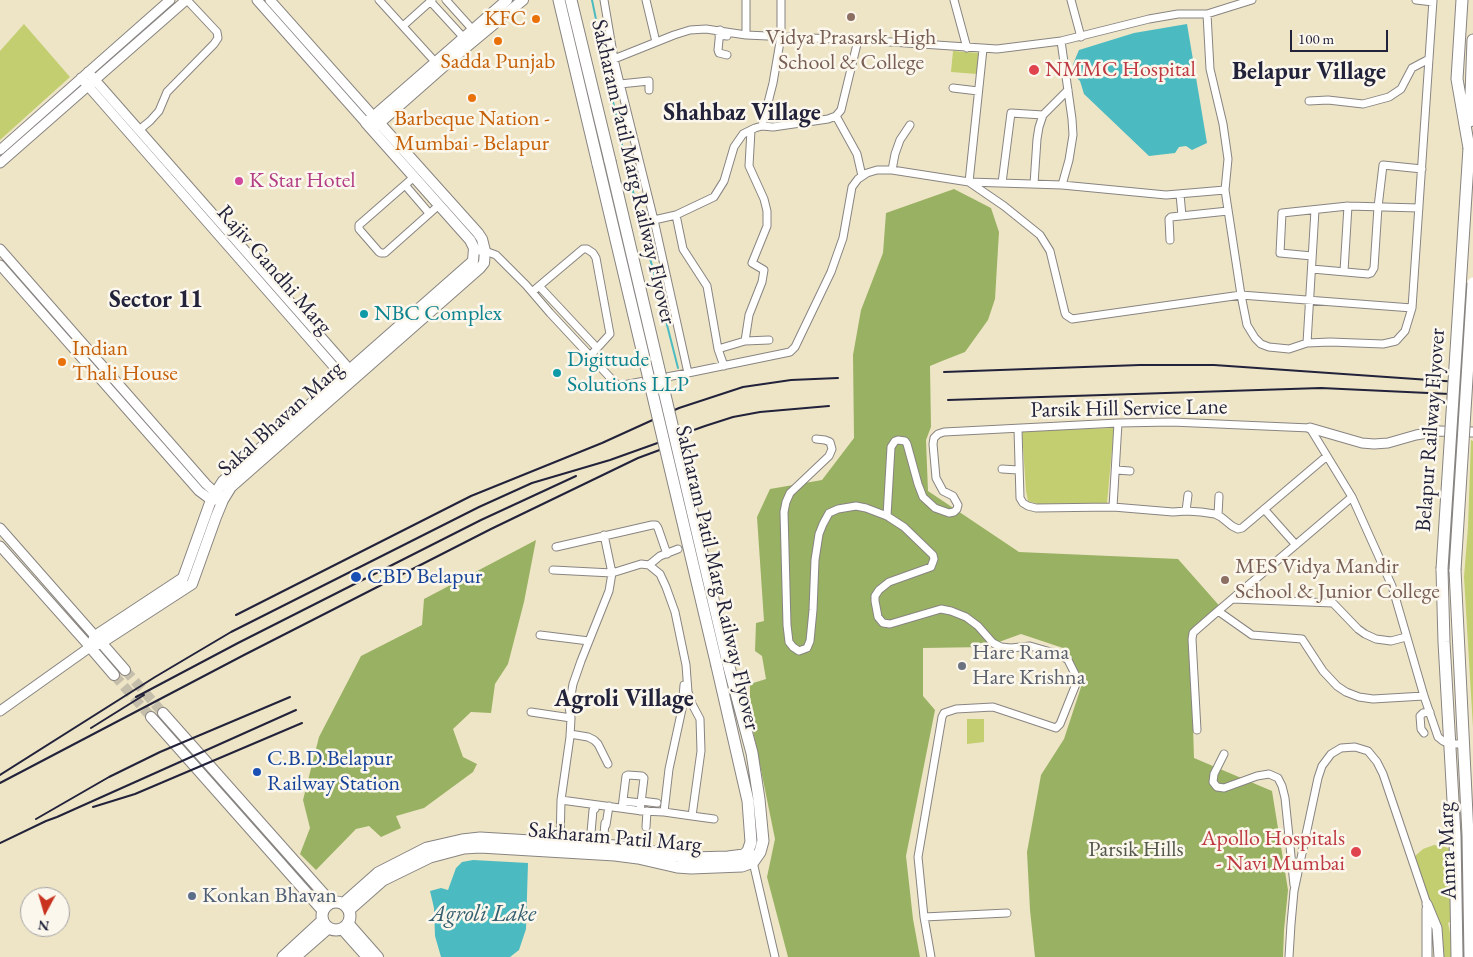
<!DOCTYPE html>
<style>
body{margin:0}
#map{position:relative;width:1473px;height:957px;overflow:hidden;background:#eee5c7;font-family:"EB Garamond",serif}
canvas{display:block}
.north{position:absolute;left:20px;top:887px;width:50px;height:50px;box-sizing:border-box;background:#fbf7ec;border:1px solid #a4a2a5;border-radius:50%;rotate:186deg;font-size:14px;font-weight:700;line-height:20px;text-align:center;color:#22223b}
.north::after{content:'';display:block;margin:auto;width:18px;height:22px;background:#c8321e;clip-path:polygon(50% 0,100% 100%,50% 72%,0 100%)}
.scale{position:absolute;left:1290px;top:30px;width:98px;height:22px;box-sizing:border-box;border:2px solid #22223b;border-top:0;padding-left:6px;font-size:15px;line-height:18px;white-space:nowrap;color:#22223b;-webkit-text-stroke:4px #fbf7ec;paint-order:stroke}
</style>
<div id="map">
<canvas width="1473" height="957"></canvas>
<div class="north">N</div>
<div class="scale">100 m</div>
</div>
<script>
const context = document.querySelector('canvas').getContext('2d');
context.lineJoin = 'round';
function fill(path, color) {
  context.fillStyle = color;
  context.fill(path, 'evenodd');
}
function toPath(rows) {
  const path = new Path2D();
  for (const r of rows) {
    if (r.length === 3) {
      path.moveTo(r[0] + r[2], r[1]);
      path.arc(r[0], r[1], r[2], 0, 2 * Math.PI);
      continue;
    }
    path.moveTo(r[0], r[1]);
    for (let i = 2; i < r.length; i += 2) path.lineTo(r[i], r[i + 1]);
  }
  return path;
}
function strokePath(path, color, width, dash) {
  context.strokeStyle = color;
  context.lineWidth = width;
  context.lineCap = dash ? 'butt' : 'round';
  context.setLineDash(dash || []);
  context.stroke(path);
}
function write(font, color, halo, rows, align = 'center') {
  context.font = font + ' "EB Garamond",serif';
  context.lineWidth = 5;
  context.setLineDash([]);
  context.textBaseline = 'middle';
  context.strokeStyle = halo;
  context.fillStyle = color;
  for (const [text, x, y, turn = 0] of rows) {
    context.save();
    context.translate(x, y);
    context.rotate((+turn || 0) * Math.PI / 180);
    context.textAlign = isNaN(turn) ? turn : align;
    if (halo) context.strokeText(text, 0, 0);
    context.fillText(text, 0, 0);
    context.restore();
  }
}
fill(toPath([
 [24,24,70,77,0,140,0,51],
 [953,51,979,53,977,74,951,72],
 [1114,428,1107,503,1038,504,1028,501,1026,491,1022,431],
 [1471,440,1473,441,1473,728,1464,577,1468,527],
 [967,719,984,719,984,742,967,744],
 [1434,845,1443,846,1450,849,1451,921,1448,923,1455,957,1439,957,1438,940,1415,856,1423,849]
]), '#c2ce70');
fill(toPath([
 [954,189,991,208,999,232,995,299,988,320,965,352,942,361,930,366,931,427,926,440,928,491,1019,552,1178,559,1224,611,1190,631,1194,758,1272,791,1288,890,1284,930,1283,957,1035,957,1030,910,1027,852,1041,775,1064,739,1083,681,1066,649,1021,634,985,647,923,648,923,696,935,710,906,856,913,919,920,957,788,957,767,877,775,839,750,716,750,684,766,679,762,656,755,651,756,623,764,621,757,517,770,489,822,480,854,438,853,355,861,310,883,253,886,213],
 [536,540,524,602,508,664,495,684,491,713,471,712,453,729,463,757,477,764,473,772,424,808,396,816,401,828,381,837,369,826,356,829,316,870,300,854,310,828,303,800,319,737,361,656,422,625,424,599]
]), '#99b162');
fill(toPath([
 [1187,24,1207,143,1192,150,1186,146,1179,147,1175,153,1149,156,1084,94,1080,81,1074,75,1073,65,1076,57,1079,50,1134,33],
 [473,860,528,863,526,929,519,950,510,957,441,957,435,936,434,908,430,891,441,888,448,890,456,868,462,862]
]), '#4cbbc1');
strokePath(toPath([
 [592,0,626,164,678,368],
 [681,379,684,392]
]), '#4cbbc1', 2);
strokePath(toPath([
 [125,670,163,713],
 [114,675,151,717]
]), '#c5beab', 10, [10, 5]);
const minor = toPath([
 [379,0,438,65],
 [446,0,473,30],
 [604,0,614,59,654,220,688,373],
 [646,0,656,42],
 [781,0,781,36,773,83,762,126,773,127,828,119,836,116,841,110,858,40],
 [954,0,967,48],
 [1071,0,1081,37],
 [1416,0,1433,2],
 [430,1,464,38],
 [1207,14,1210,69,1223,124,1228,159,1225,190,1241,295,1247,325,1255,338,1261,344,1269,347,1289,349,1307,343,1330,342,1383,344,1396,341,1405,331,1412,308,1433,0],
 [403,26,432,0],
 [720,30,718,50,719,53,727,55],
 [719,35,727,36],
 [746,35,746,0],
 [1061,41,1072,119,1073,135,1069,160,1062,185],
 [614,59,674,35,690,30,706,29,746,35,876,41,997,49,1061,41,1149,19,1178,14,1207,14,1252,0],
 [620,84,649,81,649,90],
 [953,88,978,91],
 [1309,101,1328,100,1363,104,1389,97,1401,89,1412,68,1429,59],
 [836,116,857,154,862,176],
 [139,130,150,121,159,111,167,92,214,44,218,38,217,32,187,0],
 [892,170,895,154,900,140,910,125],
 [414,177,359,225,359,229,379,252,381,253,385,253,439,205],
 [969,182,1004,206,1040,235,1050,251,1065,313,1066,315,1072,319,1241,295,1412,308],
 [969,182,983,49],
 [1002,183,1011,113,1043,115],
 [1034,184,1037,139,1039,127,1043,115,1068,90],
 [405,185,429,213],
 [1180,194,1182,216],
 [676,215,683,249,707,286,718,349,724,366],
 [654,220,676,215,714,197,724,181,734,147,743,134,755,128,762,126],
 [1170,240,1169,219,1171,217,1228,211],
 [474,251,485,251,496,255,526,285,550,313,618,386,688,373,790,352,795,347,831,272,843,238,852,187,858,179,867,173,877,170,892,170,969,182,1062,185,1166,195,1225,190],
 [1312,256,1280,253,1282,213,1348,206,1419,208],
 [1312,269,1368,274,1371,273,1374,268,1378,207,1383,165,1422,169],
 [1344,271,1348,206],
 [539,286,597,348],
 [532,292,583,249,587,249,593,253,596,258,610,334,590,356],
 [745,341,769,340],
 [1307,343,1315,210],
 [718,349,745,341,749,315,762,282,764,270,752,263,767,226,767,211,764,199,749,166,751,130],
 [1018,429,1020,498,1023,503,1028,506,1036,508,1113,507,1173,512,1186,511,1201,512,1215,514,1221,517,1232,526,1238,529,1242,528,1327,456],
 [816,439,825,440,830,442,832,449,829,456,790,493,786,502,784,512,787,625,789,642,793,647,799,651,807,648,810,641,813,610,815,560,819,534,823,524,829,513,838,509,856,506,866,508,887,516,904,527,933,555,934,559,931,567,889,582,879,590,875,596,875,601,878,617,883,623,890,624,941,609,951,611,966,617,978,626,993,643,1001,647,1011,648,1030,646,1061,655,1068,660,1076,676,1076,684,1060,724,1056,728,993,707,956,709,944,713,942,717,918,857,924,917,931,957],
 [1002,469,1018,470],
 [1116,470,1130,471],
 [1352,497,1218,611,1252,635,1302,639,1323,671,1337,686,1346,692,1359,697,1373,699,1424,696],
 [1113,507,1118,423],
 [1264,509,1296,545],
 [1186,511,1188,495],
 [1218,515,1219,496],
 [887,516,891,447,895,441,898,440,905,441,907,444,918,484,923,497,935,508,949,513,954,512,957,509,958,505,953,496,943,491,936,478,933,444,934,438,938,434,944,432,1118,423,1172,422,1310,428,1352,497,1392,586,1424,696,1438,737,1443,741,1450,744,1463,744],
 [556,547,652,525,656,525,658,528,667,554],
 [553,570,612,573,604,535],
 [1233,599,1333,603,1358,629,1365,634,1376,639,1391,641,1406,637],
 [540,635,589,641],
 [531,712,571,718],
 [1197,730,1192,639,1193,633,1195,631,1218,611],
 [1424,733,1421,729,1420,716,1423,713,1430,712],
 [570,734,588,737,594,740,598,744,608,764],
 [1224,754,1214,774,1213,782,1217,787,1224,788,1257,776,1269,774,1278,778,1282,786,1285,798,1294,885],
 [561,800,642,811,664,812,692,816,701,751,700,719,692,704,688,692,686,665,675,612,666,587,660,574,649,565],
 [623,801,641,803],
 [641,801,657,803],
 [622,808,626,776,628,775,642,776,644,778,640,811],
 [664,812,669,769,682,709,684,685],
 [692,816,714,819],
 [606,825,609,806],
 [646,827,647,811],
 [590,844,593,810,595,809],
 [603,845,605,823],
 [560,846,561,800,570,737,571,718,569,707,573,684,581,661,609,591,612,573,641,564,649,565,660,556,678,549],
 [753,862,775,957],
 [924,917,1007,913],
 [1289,957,1291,924,1294,891,1318,778,1322,766,1331,754,1341,748,1355,747,1368,751,1377,762,1383,774,1427,904]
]);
const tertiary = toPath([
 [257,0,366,123],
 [270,0,374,117],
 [88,72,350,370,351,375],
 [81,78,342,376,348,378],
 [0,150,170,0],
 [0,163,186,0],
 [0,249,206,484,219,496],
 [0,265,199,491,211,500,217,500],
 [1310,428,1362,443,1374,444,1388,443,1416,435,1440,431,1473,432],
 [0,528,95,636],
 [0,546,90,647,0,711],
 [1427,904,1437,928,1439,957],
 [1427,957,1427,909]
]);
const secondary = toPath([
 [376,126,452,59,523,0],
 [98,639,125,670],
 [90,647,95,636,183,578,211,500,223,481,473,261,474,248,470,240,366,123,507,0],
 [90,647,101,643,192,584,216,517,223,500,231,487,480,268,484,263,485,251,482,239,478,233,374,117],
 [90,647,114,675],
 [163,713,331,902],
 [151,717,322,910],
 [348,923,378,957],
 [342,929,367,957]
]);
const primary = toPath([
 [559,0,598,164],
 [571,0,610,161],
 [336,916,14],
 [343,904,378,873,427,848,462,840,480,838,616,846,692,858,728,857,744,855,748,851,751,842,748,801,717,666],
 [349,910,383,880,430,857,464,848,480,847,615,855,638,858,677,867,691,868,742,866,753,862,760,852,763,841,759,799,752,753,728,663],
 [283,957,322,921],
 [295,957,328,928]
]);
const trunk = toPath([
 [1462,0,1457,79,1469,148],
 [1470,121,1473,40],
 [1442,569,1444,642,1455,836,1457,957],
 [1455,570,1468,835,1470,957]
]);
strokePath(minor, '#888481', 9);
strokePath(tertiary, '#888481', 11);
strokePath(secondary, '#888481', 12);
strokePath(primary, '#888481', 13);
strokePath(trunk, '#888481', 13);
strokePath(minor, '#fff', 7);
strokePath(tertiary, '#fff', 9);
strokePath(secondary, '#fff', 10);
strokePath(primary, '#fff', 11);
strokePath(trunk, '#fff', 11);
strokePath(toPath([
 [944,372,1140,365,1214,365,1473,383],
 [948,400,1321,388,1471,395],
 [236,615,471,496,602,443,679,408,743,387,791,380,838,378],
 [136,697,238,643,481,520,576,476],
 [91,728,144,695],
 [0,775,155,677,231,632,479,507,532,483,610,460,705,426,733,417,760,412,829,406],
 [0,783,244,655,491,529,638,458,665,448],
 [93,807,135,794,302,723],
 [36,819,109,777,160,752,290,697],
 [0,843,46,821,57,817,296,710]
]), '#22223b', 2);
const primaryBridge = toPath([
 [610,161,728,663],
 [598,164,717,666]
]);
const trunkBridge = toPath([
 [1442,569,1469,148],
 [1455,570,1473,283]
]);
strokePath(primaryBridge, '#888481', 13, []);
strokePath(trunkBridge, '#888481', 13, []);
strokePath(primaryBridge, '#fff', 11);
strokePath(trunkBridge, '#fff', 11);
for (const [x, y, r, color] of [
 [851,17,5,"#8d6e63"],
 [536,19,5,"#e8710a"],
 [498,41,5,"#e8710a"],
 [1034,70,6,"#e0444e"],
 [472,98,5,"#e8710a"],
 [239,181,5,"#d1479c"],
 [364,314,5,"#0f9aa8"],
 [62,362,5,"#e8710a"],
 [557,373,5,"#0f9aa8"],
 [356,577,6,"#1a4fb4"],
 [1225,580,5,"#8d6e63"],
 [962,666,5,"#6b7280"],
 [257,772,5,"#1a4fb4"],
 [1356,852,6,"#e0444e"],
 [192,896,5,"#5c6f8a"]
]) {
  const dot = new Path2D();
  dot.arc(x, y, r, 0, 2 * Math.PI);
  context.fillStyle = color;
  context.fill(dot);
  strokePath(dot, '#fbf7ec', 2);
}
write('22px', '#c56008', '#fbf7ec', [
 ["KFC",526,19,"right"],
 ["Sadda Punjab",498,62],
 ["Barbeque Nation -",472,119],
 ["Mumbai - Belapur",472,144],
 ["Indian",72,349,"left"],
 ["Thali House",72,374,"left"]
]);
write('22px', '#785e54', '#fbf7ec', [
 ["Vidya Prasarsk High",851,38],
 ["School & College",851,63],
 ["MES Vidya Mandir",1235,567,"left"],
 ["School & Junior College",1235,592,"left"]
]);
write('22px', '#be3a42', '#fbf7ec', [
 ["NMMC Hospital",1045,70],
 ["Apollo Hospitals",1345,839,"right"],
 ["- Navi Mumbai",1345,864,"right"]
], 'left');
write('22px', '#22223b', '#fbf7ec', [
 ["Sakharam Patil Marg Railway Flyover",633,172,77],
 ["Rajiv Gandhi Marg",274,270,49],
 ["Parsik Hill Service Lane",1129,409,-1],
 ["Sakal Bhavan Marg",281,419,-42],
 ["Belapur Railway Flyover",1431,430,-86],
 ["Sakharam Patil Marg Railway Flyover",717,578,77],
 ["Sakharam Patil Marg",615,838,5],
 ["Amra Marg",1448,851,-92]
]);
write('22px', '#b23c85', '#fbf7ec', [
 ["K Star Hotel",249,181]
], 'left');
write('22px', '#0d838f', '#fbf7ec', [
 ["NBC Complex",374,314],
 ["Digittude",567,360],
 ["Solutions LLP",567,385]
], 'left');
write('22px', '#164399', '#fbf7ec', [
 ["CBD Belapur",367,577],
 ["C.B.D.Belapur",267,759],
 ["Railway Station",267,784]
], 'left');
write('22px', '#5b616d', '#fbf7ec', [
 ["Hare Rama",972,653],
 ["Hare Krishna",972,678]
], 'left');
write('22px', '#52564b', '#fbf7ec', [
 ["Parsik Hills",1136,850]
]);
write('22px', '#4e5e75', '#fbf7ec', [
 ["Konkan Bhavan",202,896]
], 'left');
write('bold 24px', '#22223b', '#fbf7ec', [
 ["Belapur Village",1309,72],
 ["Shahbaz Village",742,113],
 ["Sector 11",156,300],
 ["Agroli Village",624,699]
]);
write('italic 24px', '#335f71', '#fbf7ec', [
 ["Agroli Lake",483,914]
]);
</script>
